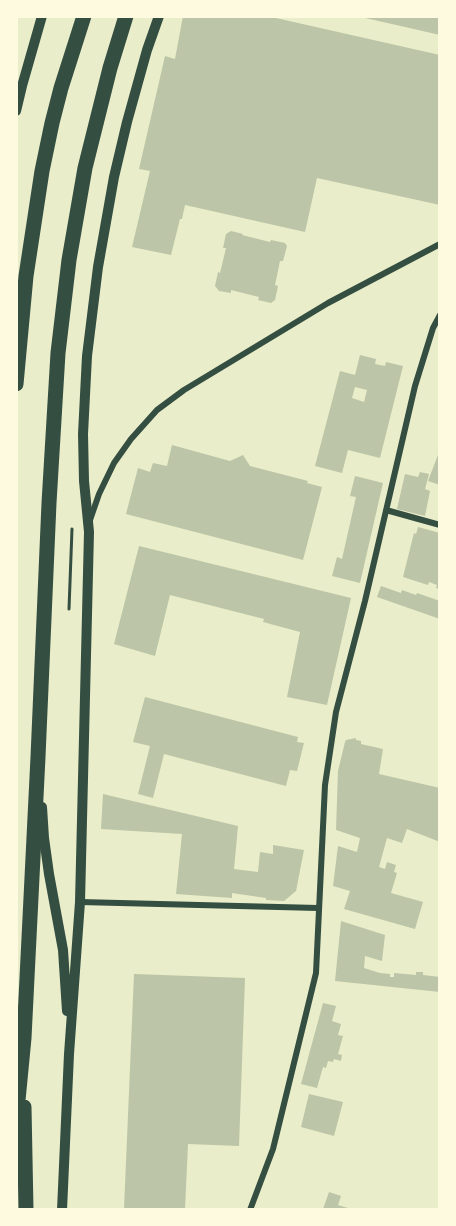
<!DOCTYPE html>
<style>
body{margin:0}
#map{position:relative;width:456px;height:1226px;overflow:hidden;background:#e9edc9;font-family:"PT Sans",sans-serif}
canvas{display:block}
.frame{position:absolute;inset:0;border:18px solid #fefae0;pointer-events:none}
</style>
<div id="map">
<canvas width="456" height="1226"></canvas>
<div class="frame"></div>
</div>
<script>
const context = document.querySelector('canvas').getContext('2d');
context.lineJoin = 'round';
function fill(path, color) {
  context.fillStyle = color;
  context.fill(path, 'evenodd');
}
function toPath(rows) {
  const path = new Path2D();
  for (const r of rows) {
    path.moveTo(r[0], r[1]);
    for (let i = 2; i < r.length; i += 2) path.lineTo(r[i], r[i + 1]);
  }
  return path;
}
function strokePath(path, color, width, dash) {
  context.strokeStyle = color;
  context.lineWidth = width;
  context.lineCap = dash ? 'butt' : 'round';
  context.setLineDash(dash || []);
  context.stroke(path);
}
fill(toPath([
 [183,16,267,16,440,55,440,205,317,178,305,232,185,205,182,219,180,219,171,255,132,247,150,171,139,169,165,56,175,59],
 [361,16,440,16,440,35,361,17],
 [231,231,243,234,242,235,270,242,271,240,285,243,287,246,283,261,280,261,275,285,278,286,275,300,271,303,258,300,259,297,231,290,231,293,219,291,215,286,218,272,220,273,226,248,223,248,226,234],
 [360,355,376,359,375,364,385,366,386,362,403,366,380,458,348,450,342,473,315,466,340,371,355,375],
 [355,387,367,390,364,402,352,398],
 [172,445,230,461,243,455,250,466,308,481,307,483,322,487,303,560,126,514,138,468,150,472,153,463,167,466],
 [438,455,440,455,440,485,428,481],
 [420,472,429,474,425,489,430,491,425,516,397,509,405,474,418,477],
 [355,476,383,483,360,583,332,576,337,557,342,559,356,497,350,496],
 [418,527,440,533,440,589,436,588,437,585,429,582,428,585,403,577,414,533,416,534],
 [139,546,351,598,327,705,287,697,300,632,263,622,264,619,170,595,155,656,114,644],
 [381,586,401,593,402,590,416,595,417,593,440,601,440,619,377,597],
 [145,697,298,737,297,742,304,743,297,771,290,770,286,786,164,754,153,798,138,794,150,746,133,742],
 [356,738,356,740,361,741,361,744,383,749,379,774,440,788,440,842,407,829,402,843,387,838,379,867,385,869,387,862,396,865,394,872,397,873,391,893,423,902,415,929,344,909,350,891,333,886,338,846,357,852,360,838,336,830,338,771,345,742,346,740],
 [103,794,238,826,234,869,258,872,260,852,273,854,273,845,304,850,296,891,284,901,266,900,266,898,232,893,232,898,176,894,182,834,101,829],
 [341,921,385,935,382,961,365,956,364,968,380,973,390,974,390,977,394,977,394,973,416,975,416,972,423,972,423,975,440,977,440,992,335,981],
 [134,974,245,978,239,1146,188,1144,185,1209,124,1209],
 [323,1003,336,1006,332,1021,341,1024,338,1035,343,1036,338,1054,342,1055,341,1061,334,1059,333,1062,328,1061,326,1068,323,1067,317,1088,301,1084],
 [309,1094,343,1102,334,1136,301,1127],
 [329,1192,341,1196,338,1205,351,1209,323,1209]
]), '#bcc5a7');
strokePath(toPath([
 [69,609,72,529]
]), '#344e41', 3);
strokePath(toPath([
 [386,510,440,525],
 [90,520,99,494,114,463,131,439,157,410,184,390,328,303,440,244],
 [80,902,318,908],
 [250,1210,273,1149,316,973,325,785,336,712,365,601,415,386,433,328,440,315]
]), '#344e41', 6);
strokePath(toPath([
 [16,111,22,86,42,16],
 [42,807,44,838,49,874,63,950,67,1011],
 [62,1210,69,1054,80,902,89,532,84,481,83,434,87,356,98,267,114,177,127,122,147,50,159,16]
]), '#344e41', 10);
strokePath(toPath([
 [16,384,26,276,42,171,52,123,61,88,84,16],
 [24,1107,26,1210],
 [16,1121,24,1038,38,757,49,503,58,353,69,260,85,168,110,68,126,16]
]), '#344e41', 15);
</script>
